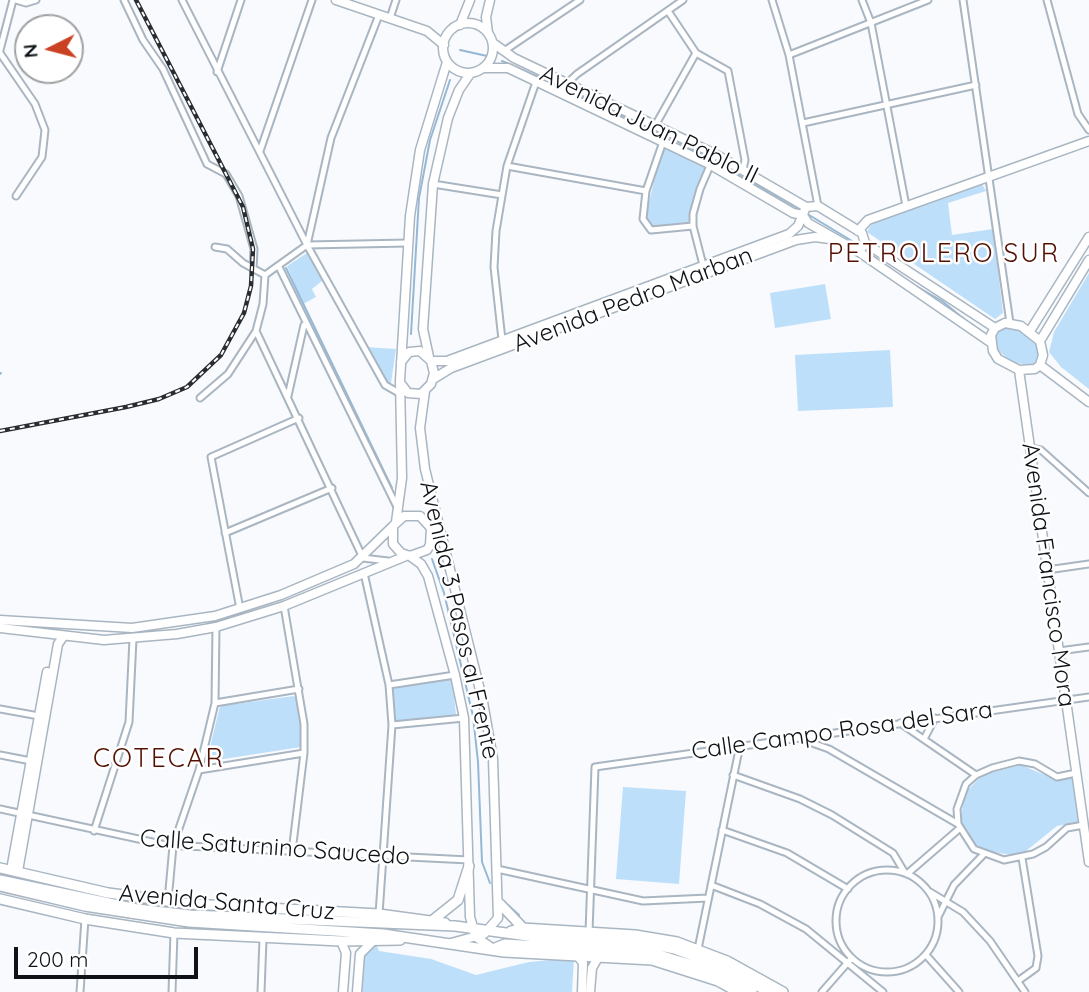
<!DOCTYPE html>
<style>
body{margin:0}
#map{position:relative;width:1089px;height:992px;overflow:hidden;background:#f8fafd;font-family:Quicksand,sans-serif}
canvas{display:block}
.north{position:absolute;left:14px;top:14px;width:70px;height:70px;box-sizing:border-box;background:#fff;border:2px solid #9fa1a2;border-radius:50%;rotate:264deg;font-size:19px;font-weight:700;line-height:28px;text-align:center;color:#0f1317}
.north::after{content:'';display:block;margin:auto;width:24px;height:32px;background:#cb4123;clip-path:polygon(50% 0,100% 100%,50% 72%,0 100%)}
.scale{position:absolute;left:14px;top:947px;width:184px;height:32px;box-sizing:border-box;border:4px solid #0f1317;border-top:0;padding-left:9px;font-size:21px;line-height:24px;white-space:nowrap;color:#0f1317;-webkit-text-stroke:5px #fff;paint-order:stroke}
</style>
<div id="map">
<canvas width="1089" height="992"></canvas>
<div class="north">N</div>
<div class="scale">200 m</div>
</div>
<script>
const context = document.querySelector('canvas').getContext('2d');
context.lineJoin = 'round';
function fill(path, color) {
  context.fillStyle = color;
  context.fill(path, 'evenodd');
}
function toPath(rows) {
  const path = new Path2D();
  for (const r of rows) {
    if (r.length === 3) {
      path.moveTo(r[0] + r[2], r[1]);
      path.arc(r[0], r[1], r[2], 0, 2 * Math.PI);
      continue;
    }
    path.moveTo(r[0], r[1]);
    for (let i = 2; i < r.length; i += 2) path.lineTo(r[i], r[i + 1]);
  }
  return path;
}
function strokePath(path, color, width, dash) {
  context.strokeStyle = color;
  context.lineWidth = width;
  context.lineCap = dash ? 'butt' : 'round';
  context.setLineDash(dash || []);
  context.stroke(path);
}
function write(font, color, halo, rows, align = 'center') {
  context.font = font + ' Quicksand,sans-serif';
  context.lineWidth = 5;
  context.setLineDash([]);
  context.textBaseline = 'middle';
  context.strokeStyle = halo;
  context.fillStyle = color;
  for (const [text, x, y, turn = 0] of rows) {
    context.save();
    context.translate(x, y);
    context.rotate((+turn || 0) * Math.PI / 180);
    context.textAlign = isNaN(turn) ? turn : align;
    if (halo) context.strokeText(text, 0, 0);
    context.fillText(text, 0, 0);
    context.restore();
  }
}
fill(toPath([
 [663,145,705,166,688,223,652,227,647,221,647,210],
 [982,184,986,191,948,203,952,235,993,229,1003,313,995,319,867,232,872,223],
 [307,253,322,281,312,289,316,297,303,304,287,266],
 [1089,273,1089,389,1061,367,1049,352,1054,332],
 [825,284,831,319,775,328,770,293],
 [1009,327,1023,331,1036,342,1039,355,1034,365,1012,363,997,349,995,333],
 [365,347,396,349,391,383,384,382],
 [890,350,893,407,798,411,795,355],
 [452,679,456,715,394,721,391,686],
 [294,696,299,701,301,747,211,761,207,759,220,706],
 [1021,765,1057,780,1073,775,1080,822,1057,826,1026,851,1012,855,986,851,972,842,960,820,966,792,982,775],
 [623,787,686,791,679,884,616,879],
 [371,946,377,946,379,951,431,959,476,975,529,962,574,958,572,992,361,992,359,986,361,956]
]), '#bedffa');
strokePath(toPath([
 [460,50,487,56],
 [502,61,557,85],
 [566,90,659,133],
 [669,137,707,157],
 [716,162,799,209],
 [809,215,857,244],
 [286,268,392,488],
 [916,286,942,301,964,319],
 [411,334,419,198,430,140,450,80],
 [0,374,1,373],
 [432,559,444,593,473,716,478,762,482,862,490,883],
 [508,905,519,915]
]), '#94b8d6', 2);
const street = toPath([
 [16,0,26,3,36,0],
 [124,0,143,40,163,69,207,164,226,174,239,196,254,249,253,270],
 [182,0,307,245,385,385,399,393],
 [772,0,789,55,818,206],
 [862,0,871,23,906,206],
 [963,0,1010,323],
 [1047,0,1078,114,1089,130],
 [668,11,696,53,728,71,745,160,743,170],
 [390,18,396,0],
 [0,50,13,0],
 [504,51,580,0],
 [0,53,35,104,45,130,42,157,16,196],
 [789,55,928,0],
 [217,72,241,0],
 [558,92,577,74,683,0],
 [803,123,976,85],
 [656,124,696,53],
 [667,130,646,191,643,219,651,230,693,226],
 [260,151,312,0],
 [507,166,646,191],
 [433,184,502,195],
 [307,245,331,138,379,15],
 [307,245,408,243],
 [215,247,227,249,243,263,265,275],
 [703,265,693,226,693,214,700,189,715,154],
 [279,267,398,509],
 [265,275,307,245],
 [256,331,363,558,388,561],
 [502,340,494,267,496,231,507,166,536,82],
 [288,396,304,325],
 [200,398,228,374,256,331,263,304,265,275],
 [1030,448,1041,450,1089,493],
 [225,533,332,488],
 [1047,570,1089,564],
 [364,573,389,685,392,725,379,914],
 [284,606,304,724,304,753,292,852],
 [240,609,211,457,299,418],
 [1059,651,1089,647],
 [389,685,455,675],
 [215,703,299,689],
 [0,709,39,716],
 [900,723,976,775],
 [392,725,464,718],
 [798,738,829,749,958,824],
 [924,739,935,718],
 [0,755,31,761],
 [199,770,304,753],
 [1076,773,1057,777,1035,764,1019,761,992,768,976,775,966,784,957,809,958,824,974,849,1004,860,1033,854,1046,847,1067,828,1084,825],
 [733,775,800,799,832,815,893,853,905,873],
 [0,809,166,845,469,860],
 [722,830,787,853,848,889],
 [94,831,129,722,133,639],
 [497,869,643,901,708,898],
 [887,921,51],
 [907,874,959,829],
 [711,885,760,904,806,929,883,992],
 [930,892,963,912,990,941,1025,992],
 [168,901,173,846,199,770,215,703,216,627],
 [938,917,954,885,983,855],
 [589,932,595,767,1089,697],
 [698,949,740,745],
 [926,955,959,992],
 [1018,981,1036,968,1038,956,1022,858],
 [80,992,85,919],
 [172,992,174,933],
 [261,992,263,939],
 [822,992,850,960]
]);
const secondary = toPath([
 [336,0,427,31,444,45],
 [468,48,25],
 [460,25,470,0],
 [488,33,486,17,490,0],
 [493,43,514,58,715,154,806,207],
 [484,68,508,68,709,164,793,213,803,215],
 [806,207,818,206,862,233,865,243],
 [803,215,808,223,859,252,865,243],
 [858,231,868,220,1089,141],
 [865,243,995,328],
 [859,252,990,342],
 [1005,323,1021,326,1040,341,1043,355,1040,365,1035,369,1019,370,998,359,993,351,991,335,995,328,1005,323],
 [1030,331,1089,237],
 [1040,341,1089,260],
 [429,357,423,329,433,184,448,118,459,90,470,74],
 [431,361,447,361,789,234,798,226,806,207],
 [1040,365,1089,402],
 [1019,370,1089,862],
 [433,379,451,368,796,240,815,237,837,240],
 [401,384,408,393,421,394,431,384,434,373,431,361,420,351,409,352,401,362],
 [425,391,420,428,425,469,483,702,493,759,498,918,484,934,451,943],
 [396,522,402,478,400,381,410,216,420,150,447,62],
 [430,545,431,528,420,516,404,516,393,526,393,544,401,553,410,556,427,550,430,545,438,529],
 [410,556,421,564,428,576,455,675,464,718,470,917,476,937,492,948],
 [0,620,132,628,215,616,281,595,354,564,393,526],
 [0,628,104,640,177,634,216,627,284,606,406,556],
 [11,870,47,672],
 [18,871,58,644,63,637],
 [341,941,346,953,343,992],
 [577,955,583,963,582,992],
 [357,992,360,954,372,942],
 [590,992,592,968,599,956]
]);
const primary = toPath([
 [0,868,108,893,191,904,379,914,445,923],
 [0,880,137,909,190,915,455,926,535,937,655,945,675,949,724,968,769,992],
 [0,886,85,906,189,922,383,934,504,952,652,960,718,981,738,992],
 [0,899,85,919,174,933,341,941,400,940],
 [500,904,525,930],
 [433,920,458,900,469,866],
 [511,931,522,928,635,935,677,942,727,961,783,992],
 [495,948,505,944,653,953,721,974,752,992]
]);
strokePath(street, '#a9b6c2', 9);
strokePath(secondary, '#a9b6c2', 11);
strokePath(primary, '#a9b6c2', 12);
strokePath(street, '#fff', 5);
strokePath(secondary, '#fff', 8);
strokePath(primary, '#fff', 9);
const rail = toPath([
 [0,431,126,407,159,399,187,387,221,355,244,313,251,286,253,249,243,207,136,0]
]);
strokePath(rail, '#292d31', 4.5);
strokePath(rail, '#fff', 2, [5]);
write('24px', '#0f1317', '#fff', [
 ["Avenida Juan Pablo II",649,125,26],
 ["Avenida Pedro Marban",633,300,-21],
 ["Avenida Francisco Mora",1048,575,82],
 ["Avenida 3 Pasos al Frente",459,620,77],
 ["Calle Campo Rosa del Sara",842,731,-8],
 ["Calle Saturnino Saucedo",275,848,4],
 ["Avenida Santa Cruz",227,903,5]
]);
context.letterSpacing = '2px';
write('26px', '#520f02', '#fff', [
 ["PETROLERO SUR",944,254],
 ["COTECAR",159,759]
]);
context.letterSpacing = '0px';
</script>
